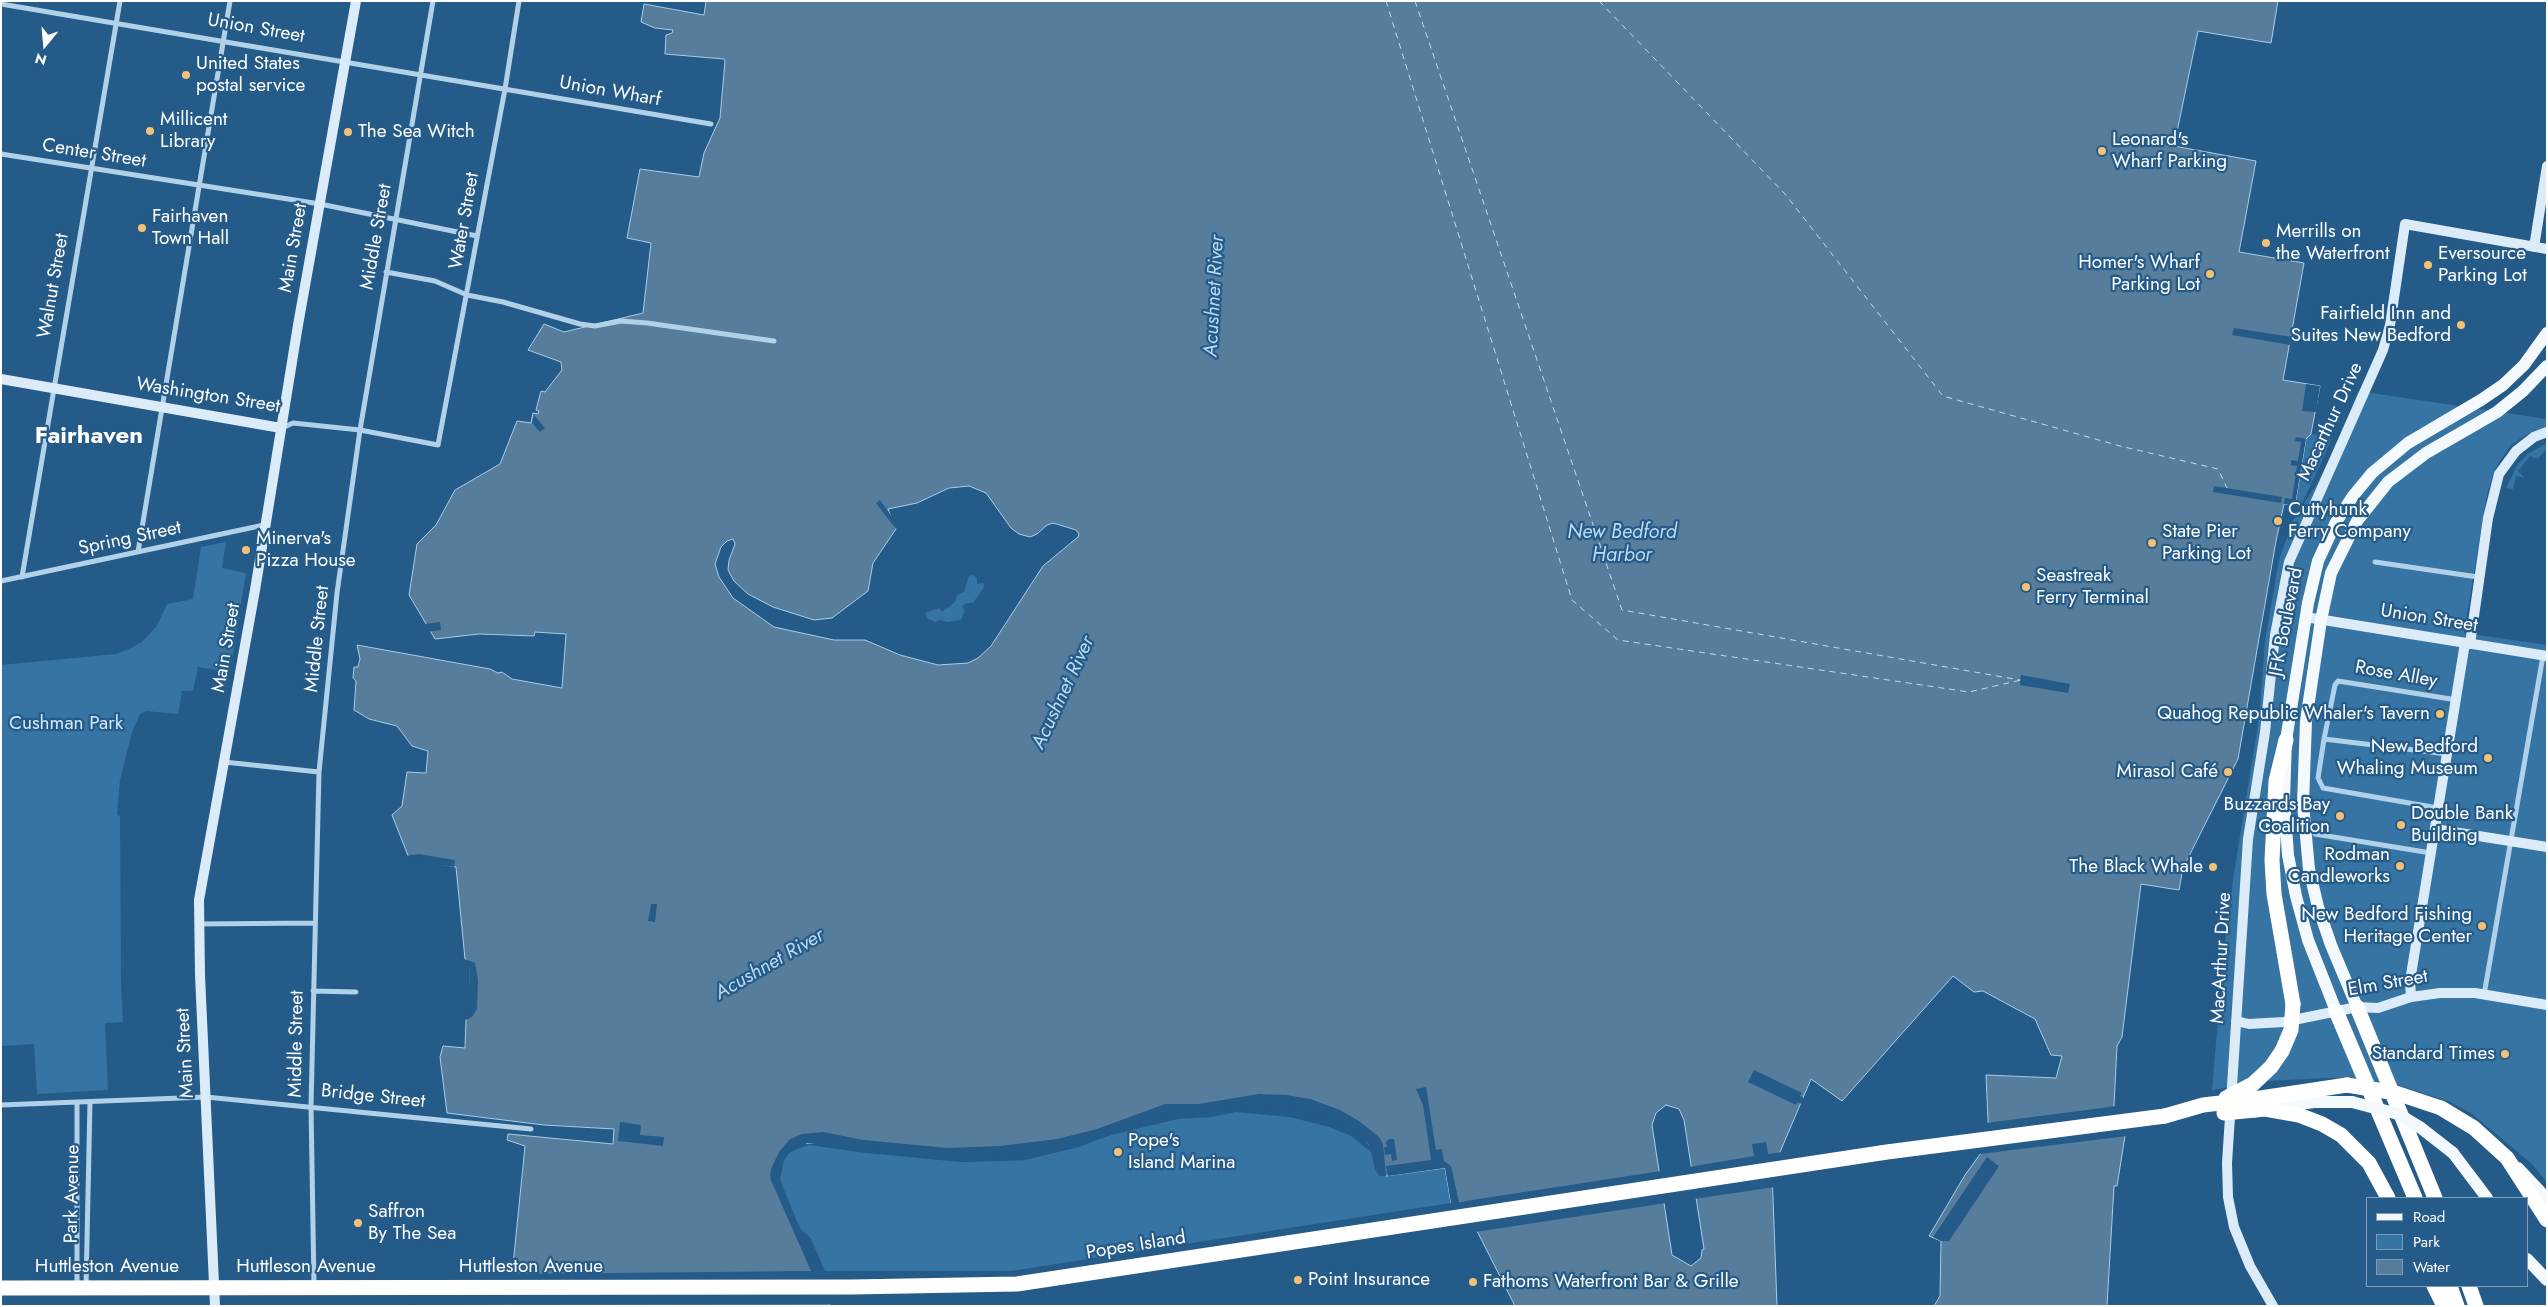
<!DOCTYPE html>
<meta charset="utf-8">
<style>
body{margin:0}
#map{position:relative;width:2548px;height:1307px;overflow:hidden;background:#255b89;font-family:Jost,sans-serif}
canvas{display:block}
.frame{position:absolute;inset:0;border:2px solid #fff;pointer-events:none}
.legend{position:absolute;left:2366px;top:1197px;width:162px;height:90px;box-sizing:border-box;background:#255b89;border:1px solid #7c9db8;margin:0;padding:6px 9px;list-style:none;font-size:15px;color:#fff}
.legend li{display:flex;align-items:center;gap:10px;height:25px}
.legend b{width:25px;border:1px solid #7c9db8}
.north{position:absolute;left:20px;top:20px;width:50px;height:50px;-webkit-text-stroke:4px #255b89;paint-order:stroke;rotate:197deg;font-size:14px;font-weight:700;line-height:20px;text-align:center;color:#fff}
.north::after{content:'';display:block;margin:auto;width:18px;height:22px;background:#fff;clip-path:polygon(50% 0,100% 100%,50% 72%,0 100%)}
</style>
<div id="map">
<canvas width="2548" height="1307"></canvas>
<div class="frame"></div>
<ul class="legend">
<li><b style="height:6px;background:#f4f9fe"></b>Road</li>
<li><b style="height:14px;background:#3674a3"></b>Park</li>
<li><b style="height:14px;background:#577d9c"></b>Water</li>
</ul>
<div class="north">N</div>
</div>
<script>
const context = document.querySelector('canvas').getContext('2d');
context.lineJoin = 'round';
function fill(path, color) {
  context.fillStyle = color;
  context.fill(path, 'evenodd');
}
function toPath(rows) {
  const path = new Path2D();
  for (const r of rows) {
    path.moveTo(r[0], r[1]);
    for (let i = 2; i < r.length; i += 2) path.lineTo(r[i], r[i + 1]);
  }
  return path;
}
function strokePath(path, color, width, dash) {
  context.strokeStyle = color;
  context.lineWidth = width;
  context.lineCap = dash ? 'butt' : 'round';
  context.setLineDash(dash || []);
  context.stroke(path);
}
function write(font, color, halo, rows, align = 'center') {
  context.font = font + ' Jost,sans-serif';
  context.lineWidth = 4.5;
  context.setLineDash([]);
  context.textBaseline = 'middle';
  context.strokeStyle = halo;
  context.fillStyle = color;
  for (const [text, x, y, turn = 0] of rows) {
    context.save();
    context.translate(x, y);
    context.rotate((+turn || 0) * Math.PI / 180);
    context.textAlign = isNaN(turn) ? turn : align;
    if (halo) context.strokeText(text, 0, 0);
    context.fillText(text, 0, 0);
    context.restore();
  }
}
fill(toPath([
 [2358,391,2547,419,2547,429,2527,434,2511,445,2496,467,2487,494,2464,633,2547,645,2547,1182,2532,1164,2471,1113,2450,1102,2398,1085,2352,1078,2326,1078,2268,1081,2212,1090,2224,950,2234,873,2259,719,2265,641,2279,560,2293,520,2316,485,2335,449],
 [2311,434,2326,437,2330,439,2330,443,2300,508,2295,505,2306,439],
 [2547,443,2547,448,2538,459,2530,456,2518,471,2525,478,2516,476,2513,489,2506,488,2518,464,2528,454],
 [226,542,222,568,246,573,230,672,198,667,193,691,182,691,178,714,146,711,140,714,132,732,120,780,117,815,120,816,121,983,123,1022,105,1023,108,1090,37,1094,34,1044,1,1046,1,665,116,654,129,649,142,642,157,626,167,604,193,599,201,547],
 [973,575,977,578,977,584,984,583,984,587,973,603,966,603,962,607,965,611,961,620,948,622,940,620,935,622,927,618,925,613,939,608,943,612,944,609,949,607,955,602,957,595,964,592,969,576],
 [1236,1112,1290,1117,1329,1127,1351,1136,1371,1152,1375,1169,1379,1176,1445,1167,1451,1203,1011,1271,825,1271,810,1237,800,1229,780,1180,784,1159,791,1151,809,1145,866,1153,961,1162,1005,1161,1025,1160,1079,1147,1107,1136,1178,1119,1212,1117]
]), '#3674a3');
const water = toPath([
 [706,1,2278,1,2271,43,2198,31,2174,146,2256,161,2239,252,2304,263,2283,380,2320,386,2311,434,2306,439,2295,505,2284,504,2276,541,2238,759,2183,868,2179,890,2141,884,2122,1037,2117,1046,2114,1106,2125,1136,2117,1186,2114,1186,2107,1306,1934,1306,1940,1296,1941,1241,1929,1236,1965,1175,1989,1142,1986,1075,2056,1078,2062,1056,2051,1055,2035,1019,1983,991,1974,992,1953,976,1842,1101,1811,1079,1772,1171,1777,1306,1515,1306,1477,1231,1474,1201,1451,1203,1445,1168,1386,1176,1381,1173,1376,1152,1350,1125,1310,1112,1266,1106,1173,1112,992,1157,837,1144,799,1143,781,1158,776,1176,830,1306,400,1306,509,1305,525,1146,507,1140,508,1134,613,1144,614,1129,544,1125,447,1113,440,1057,443,1046,465,1048,466,1020,471,1014,470,962,465,959,456,867,409,858,392,815,402,806,407,772,426,773,428,751,412,746,397,726,369,719,354,710,356,681,353,678,354,667,358,667,360,659,357,645,490,669,498,673,502,672,512,679,562,688,566,634,535,632,534,636,479,634,435,639,409,595,417,544,436,525,455,490,500,464,517,421,531,423,533,413,538,414,539,411,536,410,541,391,545,392,562,370,561,362,528,350,544,324,564,332,643,313,651,243,627,238,640,169,699,177,704,153,720,118,725,61,724,59,665,54,666,35,672,33,673,30,655,28,641,22,644,4,704,15,706,1],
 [969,486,986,493,1011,528,1019,534,1030,537,1037,534,1047,525,1053,523,1076,530,1079,534,1078,537,1043,566,991,646,978,658,968,663,938,665,900,655,865,640,834,640,774,627,733,598,719,577,715,564,721,547,727,541,733,539,735,544,729,560,728,570,734,581,748,594,773,607,814,620,832,618,868,591,873,563,896,529,888,509,917,503,949,488,969,486],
 [1666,1105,1679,1109,1684,1120,1704,1249,1702,1250,1701,1258,1691,1266,1672,1255,1652,1125,1656,1113,1666,1105]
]);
fill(water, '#577d9c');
strokePath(water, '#a5cdea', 1);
fill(toPath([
 [2234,328,2292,337,2290,345,2232,335],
 [2306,384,2320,386,2316,412,2302,411],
 [534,415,545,428,540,432,532,423],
 [2296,437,2306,439,2295,505,2284,504,2285,498,2292,499,2297,466,2291,465,2291,460,2298,461,2301,442,2295,441],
 [2214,486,2282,497,2281,503,2213,492],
 [880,500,895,521,898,527,896,529,876,503],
 [440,622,441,630,426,632,425,624],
 [2021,675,2070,684,2068,693,2020,685],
 [419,854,455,860,454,867,408,860,405,856],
 [651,904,657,904,655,922,648,921],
 [465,959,475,963,478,980,477,1009,472,1017,466,1020,470,1005,470,980,469,965],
 [1754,1070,1802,1093,1800,1096,1806,1099,1804,1105,1797,1102,1796,1105,1748,1082],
 [1426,1087,1436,1150,1442,1149,1444,1161,1451,1166,1459,1202,1661,1171,1666,1203,1475,1232,1472,1203,1449,1204,1451,1203,1445,1168,1388,1176,1386,1166,1431,1160,1423,1105,1416,1089],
 [1259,1094,1287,1095,1310,1099,1340,1110,1359,1121,1379,1137,1383,1144,1386,1176,1381,1176,1375,1169,1373,1153,1369,1145,1348,1127,1297,1112,1266,1109,1173,1115,1099,1139,1035,1154,965,1162,807,1143,789,1153,780,1166,779,1175,786,1198,820,1270,831,1304,398,1305,400,1303,507,1303,510,1274,811,1271,770,1178,771,1169,779,1152,790,1139,802,1134,823,1132,863,1140,948,1148,1000,1146,1057,1139,1097,1129,1165,1104,1199,1104],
 [2117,1106,2127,1136,1980,1154,1980,1149,1987,1141,1986,1123],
 [620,1122,641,1125,640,1135,664,1137,663,1146,618,1141],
 [1389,1139,1394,1139,1397,1160,1392,1161,1391,1154,1385,1155,1384,1147,1387,1147,1386,1142],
 [1766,1142,1768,1154,1783,1152,1775,1171,1775,1187,1694,1199,1689,1167,1754,1156,1752,1144],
 [1987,1157,1999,1166,1949,1241,1941,1241,1933,1237]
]), '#255b89');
strokePath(toPath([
 [1386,1,1572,600,1618,640,1969,692,2021,680],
 [1415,1,1622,610,2020,680],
 [1599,1,1785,194,1943,396,2120,446,2218,469,2227,488]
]), '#bcdaf1', 1, [6, 5]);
strokePath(toPath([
 [1,4,711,124],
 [1,154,320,204,477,236],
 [386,272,435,281,467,295,503,302,580,324,595,326,621,321,647,323,774,341],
 [282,428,293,423,360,430,438,445,505,89,519,1],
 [138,552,230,1],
 [2375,562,2478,577],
 [22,577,120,1],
 [1,581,264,525],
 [2324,739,2447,754],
 [224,762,319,772],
 [2438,808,2323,788,2318,778,2324,739,2335,685,2338,681,2457,700],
 [2315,834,2431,853],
 [199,924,314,923],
 [313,991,356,992],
 [2484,995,2543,656],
 [77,1103,77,1287],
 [1,1105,206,1097,531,1129],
 [314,1286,311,1106,319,772,337,593,360,430,433,1],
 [86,1287,90,1102]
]), '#b1d1e9', 5);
strokePath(toPath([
 [2534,247,2547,166],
 [1,379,281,428],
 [2305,617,2547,656],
 [2470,644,2488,518,2499,474,2516,451,2534,437,2547,432],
 [2435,829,2547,847],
 [2411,997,2410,981,2465,643],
 [2236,1021,2249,1024,2284,1022,2357,1007,2378,1008,2411,997,2440,993,2475,993,2547,1005],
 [215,1306,200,975,199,900,255,590,298,325,356,1],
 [2273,1306,2250,1266,2234,1227,2228,1197,2227,1163,2248,839,2265,732,2275,635,2289,562,2383,350,2390,325,2405,224,2547,249]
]), '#dbebf8', 10);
strokePath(toPath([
 [2357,1007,2331,945,2318,907,2309,869,2303,804,2306,721,2321,620,2331,573,2357,521,2388,482,2426,453,2497,412,2523,391,2547,366],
 [2336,1011,2308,940,2296,896,2288,855,2284,799,2286,740,2308,603,2318,561,2336,522,2353,496,2372,473,2408,443,2481,400,2503,385,2524,365,2547,333],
 [2270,1108,2314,1102,2352,1102],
 [2453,1153,2487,1198],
 [2518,1168,2547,1199],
 [2527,1259,2547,1280]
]), '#f4f9fe', 12);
strokePath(toPath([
 [2286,740,2276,781,2272,860,2274,894,2293,1004],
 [2357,1007,2435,1198],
 [2336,1011,2415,1198],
 [2253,1084,2271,1067,2282,1051],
 [2254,1099,2347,1085],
 [2441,1108,2474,1128,2507,1158,2547,1220],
 [2255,1110,2265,1109,2299,1115,2322,1124,2341,1135,2369,1163,2388,1198],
 [2434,1286,2444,1306],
 [2450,1286,2457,1306],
 [2469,1286,2476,1306],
 [1,1288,852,1287,1017,1284,1887,1152,2165,1116]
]), '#fff', 15);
strokePath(toPath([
 [2352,1102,2398,1114,2421,1128,2453,1153]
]), '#f4f9fe', 12);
strokePath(toPath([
 [2282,1051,2291,1030,2293,1004],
 [2347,1085,2396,1093,2441,1108],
 [2226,1098,2253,1084],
 [2224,1113,2255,1110],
 [2165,1116,2203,1105,2254,1099]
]), '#fff', 15);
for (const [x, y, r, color] of [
 [186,75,5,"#f4c175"],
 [150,131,5,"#f4c175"],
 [348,132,5,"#f4c175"],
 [2102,151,5,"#f4c175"],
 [142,228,5,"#f4c175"],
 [2266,243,5,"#f4c175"],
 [2428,265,5,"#f4c175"],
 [2210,274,5,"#f4c175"],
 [2461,325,5,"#f4c175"],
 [2278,521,5,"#f4c175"],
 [2152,543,5,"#f4c175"],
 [246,550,5,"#f4c175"],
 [2026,587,5,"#f4c175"],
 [2440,714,5,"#f4c175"],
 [2488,758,5,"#f4c175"],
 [2228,772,5,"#f4c175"],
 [2340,816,5,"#f4c175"],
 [2401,825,5,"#f4c175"],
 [2400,866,5,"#f4c175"],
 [2213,867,5,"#f4c175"],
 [2482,926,5,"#f4c175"],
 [2505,1054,5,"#f4c175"],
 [1118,1152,5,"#f4c175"],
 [358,1223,5,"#f4c175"],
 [1298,1280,5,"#f4c175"],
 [1473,1282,5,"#f4c175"]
]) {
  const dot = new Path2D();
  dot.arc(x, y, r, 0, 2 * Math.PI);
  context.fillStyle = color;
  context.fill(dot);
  strokePath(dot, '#255b89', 2);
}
write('19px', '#fff', '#255b89', [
 ["Union Street",256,29,10],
 ["Union Wharf",610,92,10],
 ["Center Street",94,154,9],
 ["Water Street",465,221,-80],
 ["Middle Street",377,237,-80],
 ["Main Street",294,248,-80],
 ["Walnut Street",54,286,-80],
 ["Washington Street",208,396,9],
 ["Macarthur Drive",2331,422,-65],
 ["Spring Street",130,539,-12],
 ["Union Street",2429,619,9],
 ["JFK Boulevard",2287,622,-79],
 ["Middle Street",318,639,-84],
 ["Main Street",227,648,-80],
 ["Rose Alley",2396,675,10],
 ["MacArthur Drive",2222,958,-87],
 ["Elm Street",2388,984,-10],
 ["Middle Street",297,1044,-89],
 ["Main Street",186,1053,-93],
 ["Bridge Street",373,1097,6],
 ["Park Avenue",73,1194,-89],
 ["Popes Island",1136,1246,-9],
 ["Huttleston Avenue",107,1267],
 ["Huttleson Avenue",306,1267],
 ["Huttleston Avenue",531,1267]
]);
write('19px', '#fff', '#255b89', [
 ["United States",196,64],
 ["postal service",196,86],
 ["Millicent",160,120],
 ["Library",160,142],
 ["The Sea Witch",358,132],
 ["Leonard's",2112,140],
 ["Wharf Parking",2112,162],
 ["Fairhaven",152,217],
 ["Town Hall",152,239],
 ["Merrills on",2276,232],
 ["the Waterfront",2276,254],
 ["Eversource",2438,254],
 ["Parking Lot",2438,276],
 ["Homer's Wharf",2200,263,"right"],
 ["Parking Lot",2200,285,"right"],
 ["Fairfield Inn and",2451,314,"right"],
 ["Suites New Bedford",2451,336,"right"],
 ["Cuttyhunk",2288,510],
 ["Ferry Company",2288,532],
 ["State Pier",2162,532],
 ["Parking Lot",2162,554],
 ["Minerva's",256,539],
 ["Pizza House",256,561],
 ["Seastreak",2036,576],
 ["Ferry Terminal",2036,598],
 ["Quahog Republic Whaler's Tavern",2430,714,"right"],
 ["New Bedford",2478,747,"right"],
 ["Whaling Museum",2478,769,"right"],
 ["Mirasol Café",2218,772,"right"],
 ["Buzzards Bay",2330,805,"right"],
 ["Coalition",2330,827,"right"],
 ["Double Bank",2411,814],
 ["Building",2411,836],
 ["Rodman",2390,855,"right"],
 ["Candleworks",2390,877,"right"],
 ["The Black Whale",2203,867,"right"],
 ["New Bedford Fishing",2472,915,"right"],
 ["Heritage Center",2472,937,"right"],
 ["Standard Times",2495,1054,"right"],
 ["Pope's",1128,1141],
 ["Island Marina",1128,1163],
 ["Saffron",368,1212],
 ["By The Sea",368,1234],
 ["Point Insurance",1308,1280],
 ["Fathoms Waterfront Bar & Grille",1483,1282]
], 'left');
write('19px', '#d5e8f7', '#255b89', [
 ["Cushman Park",66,724]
]);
write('italic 20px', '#bcdaf1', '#255b89', [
 ["Acushnet River",1215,296,-87],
 ["New Bedford",1622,533],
 ["Harbor",1622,556],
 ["Acushnet River",1064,693,-65],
 ["Acushnet River",770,965,-30]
]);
write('bold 24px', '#fff', '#255b89', [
 ["Fairhaven",89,437]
]);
</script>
